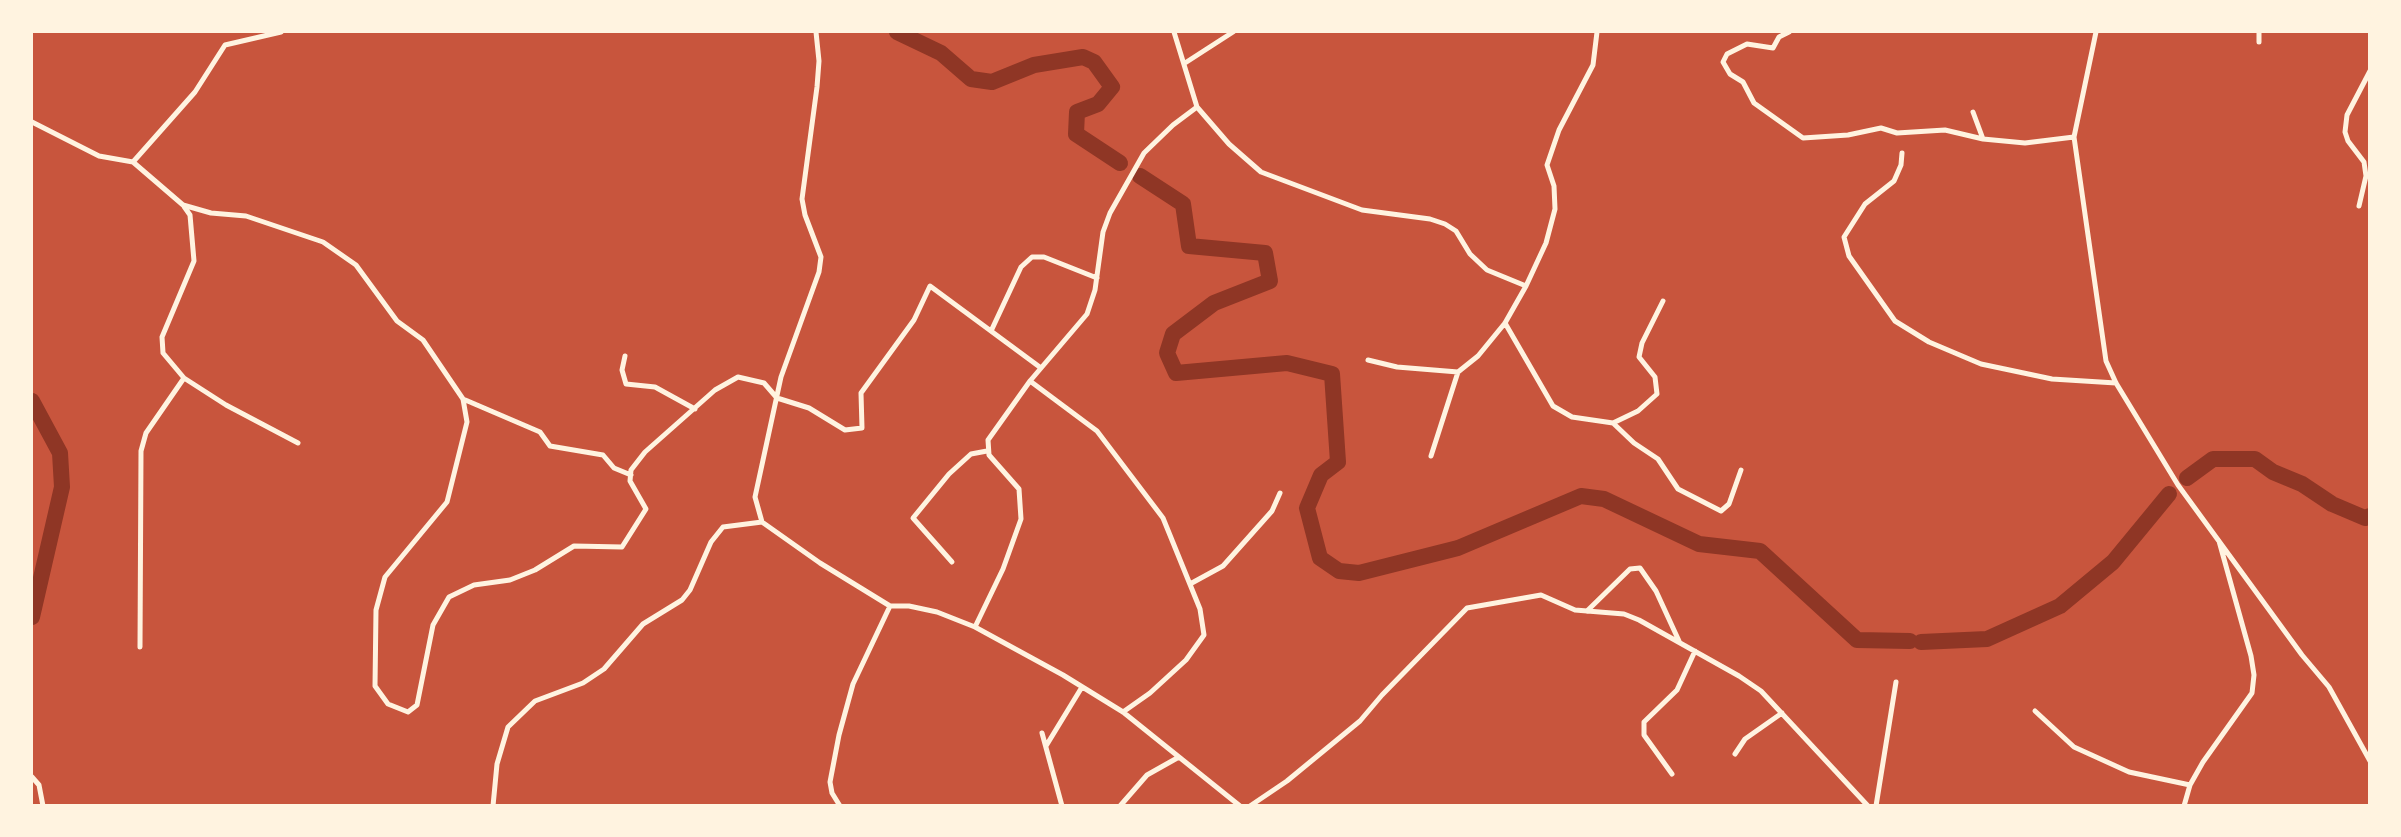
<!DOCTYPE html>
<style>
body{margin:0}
#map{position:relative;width:2401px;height:837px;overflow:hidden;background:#c8553d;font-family:Figtree,sans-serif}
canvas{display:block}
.frame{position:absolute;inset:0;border:33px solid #fff3e0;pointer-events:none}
</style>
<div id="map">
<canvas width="2401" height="837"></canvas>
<div class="frame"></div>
</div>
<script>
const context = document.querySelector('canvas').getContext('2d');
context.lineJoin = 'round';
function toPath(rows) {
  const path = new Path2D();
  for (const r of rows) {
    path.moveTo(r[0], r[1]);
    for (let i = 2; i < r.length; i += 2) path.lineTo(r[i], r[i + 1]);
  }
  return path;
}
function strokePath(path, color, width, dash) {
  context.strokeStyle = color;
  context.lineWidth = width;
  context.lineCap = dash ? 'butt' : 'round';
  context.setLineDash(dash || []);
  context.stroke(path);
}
strokePath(toPath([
 [897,32,941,53,971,79,992,82,1034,65,1083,57,1094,62,1112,87,1098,104,1077,112,1076,134,1120,163],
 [1140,176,1183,204,1189,246,1265,253,1270,281,1214,303,1173,334,1167,353,1176,373,1287,363,1332,374,1338,462,1321,475,1307,508,1320,558,1339,571,1359,573,1458,548,1581,496,1604,499,1699,544,1760,551,1857,640,1910,641],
 [32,401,60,453,62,487,32,617],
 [2187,478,2213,459,2255,459,2273,472,2302,484,2332,504,2365,518,2370,516],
 [1921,642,1987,639,2060,606,2113,562,2169,494]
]), '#8f3625', 16);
strokePath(toPath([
 [816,32,819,61,817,87,802,199,805,215,821,257,819,272,781,377,755,497,762,522,820,563,890,606,909,606,937,612,975,627,1063,675,1123,712,1240,806],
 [1174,32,1197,107,1229,144,1261,172,1362,210,1430,219,1445,224,1456,231,1470,254,1487,270,1526,286],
 [1789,32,1779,37,1773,48,1747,44,1727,54,1723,62,1730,74,1743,82,1754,103,1803,138,1848,135,1881,128,1897,133,1945,130,1983,139,2025,143,2074,137],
 [2096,32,2074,137,2106,361,2116,383,2178,485,2302,655,2329,687,2370,761],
 [2259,42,2259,32],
 [1185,63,1233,32],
 [1973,112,1983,139],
 [32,122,99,156,133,162,183,205,190,215,194,261,162,337,163,353,184,378,226,405,298,443],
 [1902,153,1901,165,1894,181,1865,204,1844,237,1849,256,1895,321,1929,342,1981,364,2052,379,2116,383],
 [133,162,195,92,225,45,281,32],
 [183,205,211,213,246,216,323,242,356,265,397,321,423,340,463,399,467,422,447,502,385,577,376,610,375,686,388,704,408,712,417,705,433,625,449,597,474,585,510,580,535,570,574,546,622,547,646,509,630,481,631,470,645,452,715,390,738,377,764,383,777,398,809,408,845,430,862,428,861,393,914,320,930,286,1041,368],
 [2359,206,2366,176,2364,162,2348,141,2345,132,2347,115,2370,71],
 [1505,323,1553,406,1572,417,1613,423,1638,411,1657,394,1655,377,1639,357,1642,343,1663,301],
 [992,329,1021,267,1032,257,1044,257,1097,278],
 [625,356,622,370,626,384,655,387,695,409],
 [1368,360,1397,367,1458,372,1478,356,1505,323,1526,286,1546,243,1555,209,1554,186,1547,165,1559,130,1593,65,1597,32],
 [1030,381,1097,431,1163,518,1200,609,1204,635,1186,660,1150,693,1123,712],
 [463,399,540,432,550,446,603,455,614,468,631,475],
 [1613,423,1634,443,1658,459,1678,489,1721,511,1729,504,1741,470],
 [1431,456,1458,372],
 [952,562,913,518,949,474,971,454,987,451],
 [1190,584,1223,566,1272,511,1280,493],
 [1587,611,1630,569,1640,568,1656,591,1679,641],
 [975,627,1003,569,1021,519,1019,489,989,455,988,440,1030,381,1087,314,1095,290,1103,232,1110,213,1144,153,1173,125,1197,107],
 [140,647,141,451,146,433,184,378],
 [2035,711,2074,747,2129,772,2190,785],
 [1042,733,1062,806],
 [1046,746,1082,687],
 [1735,754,1745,739,1782,713],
 [1672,774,1644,735,1644,722,1677,690,1695,651],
 [32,777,39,785,43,806],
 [493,806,497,764,508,727,535,701,583,683,604,669,643,624,682,600,690,590,711,542,723,527,762,522],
 [840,806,832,793,830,782,839,735,853,684,890,606],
 [1120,806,1147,775,1179,757],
 [1250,806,1287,781,1360,721,1382,695,1467,608,1541,595,1575,610,1624,614,1639,620,1739,676,1761,691,1868,806],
 [1876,806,1896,682],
 [2184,806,2190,785,2203,762,2252,693,2254,675,2251,656,2219,541]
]), '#fff3e0', 5);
</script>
